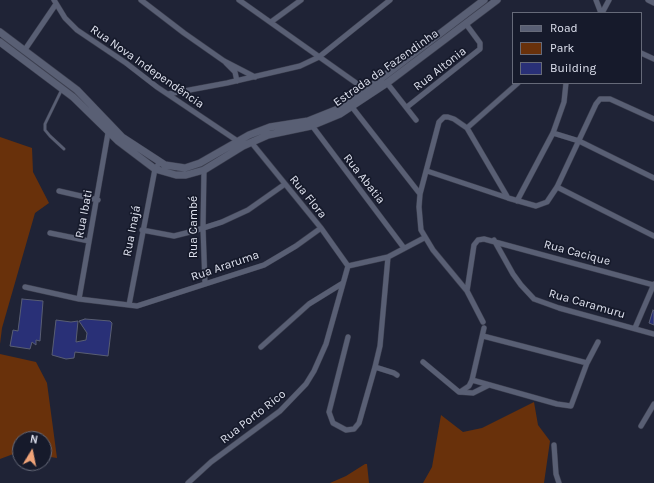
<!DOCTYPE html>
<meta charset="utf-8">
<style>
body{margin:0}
#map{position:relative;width:654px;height:483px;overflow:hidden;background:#1f2336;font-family:Karla,sans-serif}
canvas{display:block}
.legend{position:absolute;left:512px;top:12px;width:130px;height:72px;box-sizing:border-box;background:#161a2b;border:1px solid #666a79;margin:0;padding:5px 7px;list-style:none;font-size:12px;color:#dfe2ef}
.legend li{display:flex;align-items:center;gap:8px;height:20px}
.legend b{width:20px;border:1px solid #666a79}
.north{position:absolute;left:12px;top:431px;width:40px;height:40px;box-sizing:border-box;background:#161a2b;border:1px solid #666a79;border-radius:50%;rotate:10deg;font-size:11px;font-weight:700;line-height:16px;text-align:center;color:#dfe2ef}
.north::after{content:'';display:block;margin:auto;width:14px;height:18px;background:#efa378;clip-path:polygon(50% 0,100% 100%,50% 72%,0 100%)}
</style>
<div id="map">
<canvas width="654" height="483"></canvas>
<ul class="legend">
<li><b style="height:5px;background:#595f74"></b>Road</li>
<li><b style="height:11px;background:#69310b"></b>Park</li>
<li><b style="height:11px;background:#293077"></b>Building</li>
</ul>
<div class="north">N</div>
</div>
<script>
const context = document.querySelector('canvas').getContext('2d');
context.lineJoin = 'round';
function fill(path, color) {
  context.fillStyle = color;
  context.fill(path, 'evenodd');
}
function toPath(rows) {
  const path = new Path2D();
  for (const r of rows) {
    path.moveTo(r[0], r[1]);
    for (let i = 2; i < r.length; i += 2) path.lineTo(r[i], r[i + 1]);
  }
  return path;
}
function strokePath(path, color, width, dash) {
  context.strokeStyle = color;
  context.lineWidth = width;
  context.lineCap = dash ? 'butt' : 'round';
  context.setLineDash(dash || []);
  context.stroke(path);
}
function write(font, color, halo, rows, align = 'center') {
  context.font = font + ' Karla,sans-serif';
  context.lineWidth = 3.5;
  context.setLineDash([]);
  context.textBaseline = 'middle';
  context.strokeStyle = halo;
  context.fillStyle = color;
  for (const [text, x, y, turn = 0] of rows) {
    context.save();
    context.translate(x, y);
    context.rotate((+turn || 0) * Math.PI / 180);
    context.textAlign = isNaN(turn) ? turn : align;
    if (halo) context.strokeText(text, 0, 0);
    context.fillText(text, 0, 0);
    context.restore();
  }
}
fill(toPath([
 [0,137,32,148,33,172,49,203,35,213,2,328,0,344],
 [0,354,36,362,47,383,57,458,44,456,44,439,20,439,20,453,16,453,0,459],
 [534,402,538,425,550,441,544,483,423,483,432,467,441,415,463,432,482,428],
 [365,464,367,464,369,483,330,483,346,476]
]), '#69310b');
const building = toPath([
 [22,299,43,301,40,341,36,340,36,345,32,342,30,349,10,346,13,330,18,331,22,299],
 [653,310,654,311,654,325,649,323,653,310],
 [85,319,110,321,112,323,108,356,75,352,74,358,66,359,52,355,56,320,71,322,78,321,76,342,86,340,87,333,79,321,85,319]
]);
fill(building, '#293077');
strokePath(building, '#595e73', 1);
const service = toPath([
 [62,89,45,124,45,130,50,136,64,149]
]);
const minor = toPath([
 [54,0,65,18,77,30,126,63,157,87,239,142],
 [141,0,184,33,224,61,255,77],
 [239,0,366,90],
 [596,0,601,13],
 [648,0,654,3],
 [602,13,609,0],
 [271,22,301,0],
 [24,51,56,4],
 [641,53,654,59],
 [226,63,235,72,237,81],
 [387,83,416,120],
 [168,94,227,83,300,66,319,57,390,0],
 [352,107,420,194],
 [407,107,480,49,480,43,466,24],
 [310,123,404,248],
 [467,128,518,83],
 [553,133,579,141,654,178],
 [251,142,321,228,348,266],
 [204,170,203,228,205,284],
 [427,171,508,198],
 [557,187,654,236],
 [59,191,98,200],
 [517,201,553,133,564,102,566,83],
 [142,230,174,236,194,231,222,222,248,210,285,184],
 [50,233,89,241],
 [494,240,513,274,521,285,534,299,559,308,654,334],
 [348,266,388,257,424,238],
 [25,287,79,299,137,306,264,265,296,246,321,228],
 [467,291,474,245,478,240,484,239,654,285],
 [79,299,108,133],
 [129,305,155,169,160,162],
 [483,322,467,291,433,250,421,230,419,207,420,194,439,122,444,117,448,117,454,119,467,128,508,198,536,206,547,202,557,187,596,104,600,99,610,99,654,119],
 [635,328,654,284],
 [483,336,587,363],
 [348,337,329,412,333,423,346,430,354,429,359,423,375,367,380,346,388,257],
 [261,347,309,304,343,283],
 [423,362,459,392,473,393,489,385],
 [375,367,394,373,397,375],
 [472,380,557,404,571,406,587,363,598,342],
 [460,392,469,386,472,380,484,328],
 [641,426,654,404],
 [554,445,556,474,559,483],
 [188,483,211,462,280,411,306,384,314,371,326,344,348,266]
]);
const secondary = toPath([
 [0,32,77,90,122,137,165,165,185,168,200,163,249,135,270,127,308,121,338,109,366,90,484,0],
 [0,42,73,97,118,141,155,169,176,175,186,175,204,170,243,146,268,135,311,126,340,114,387,83,497,0]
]);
strokePath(service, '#3c3f4f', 3.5);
strokePath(minor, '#3c3f4f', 6);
strokePath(secondary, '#3c3f4f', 8);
strokePath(service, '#595f74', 2.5);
strokePath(minor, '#595f74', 5);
strokePath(secondary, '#595f74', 7);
write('12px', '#dfe2ef', '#161a2b', [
 ["Rua Nova Independência",147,67,35],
 ["Estrada da Fazendinha",386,68,-35],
 ["Rua Altonia",440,69,-38],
 ["Rua Abatia",364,179,52],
 ["Rua Flora",308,197,51],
 ["Rua Ibati",84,214,-79],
 ["Rua Cambé",194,227,-90],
 ["Rua Inajá",132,231,-79],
 ["Rua Cacique",577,253,15],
 ["Rua Araruma",225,266,-19],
 ["Rua Caramuru",587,304,16],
 ["Rua Porto Rico",253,417,-38]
]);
</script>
